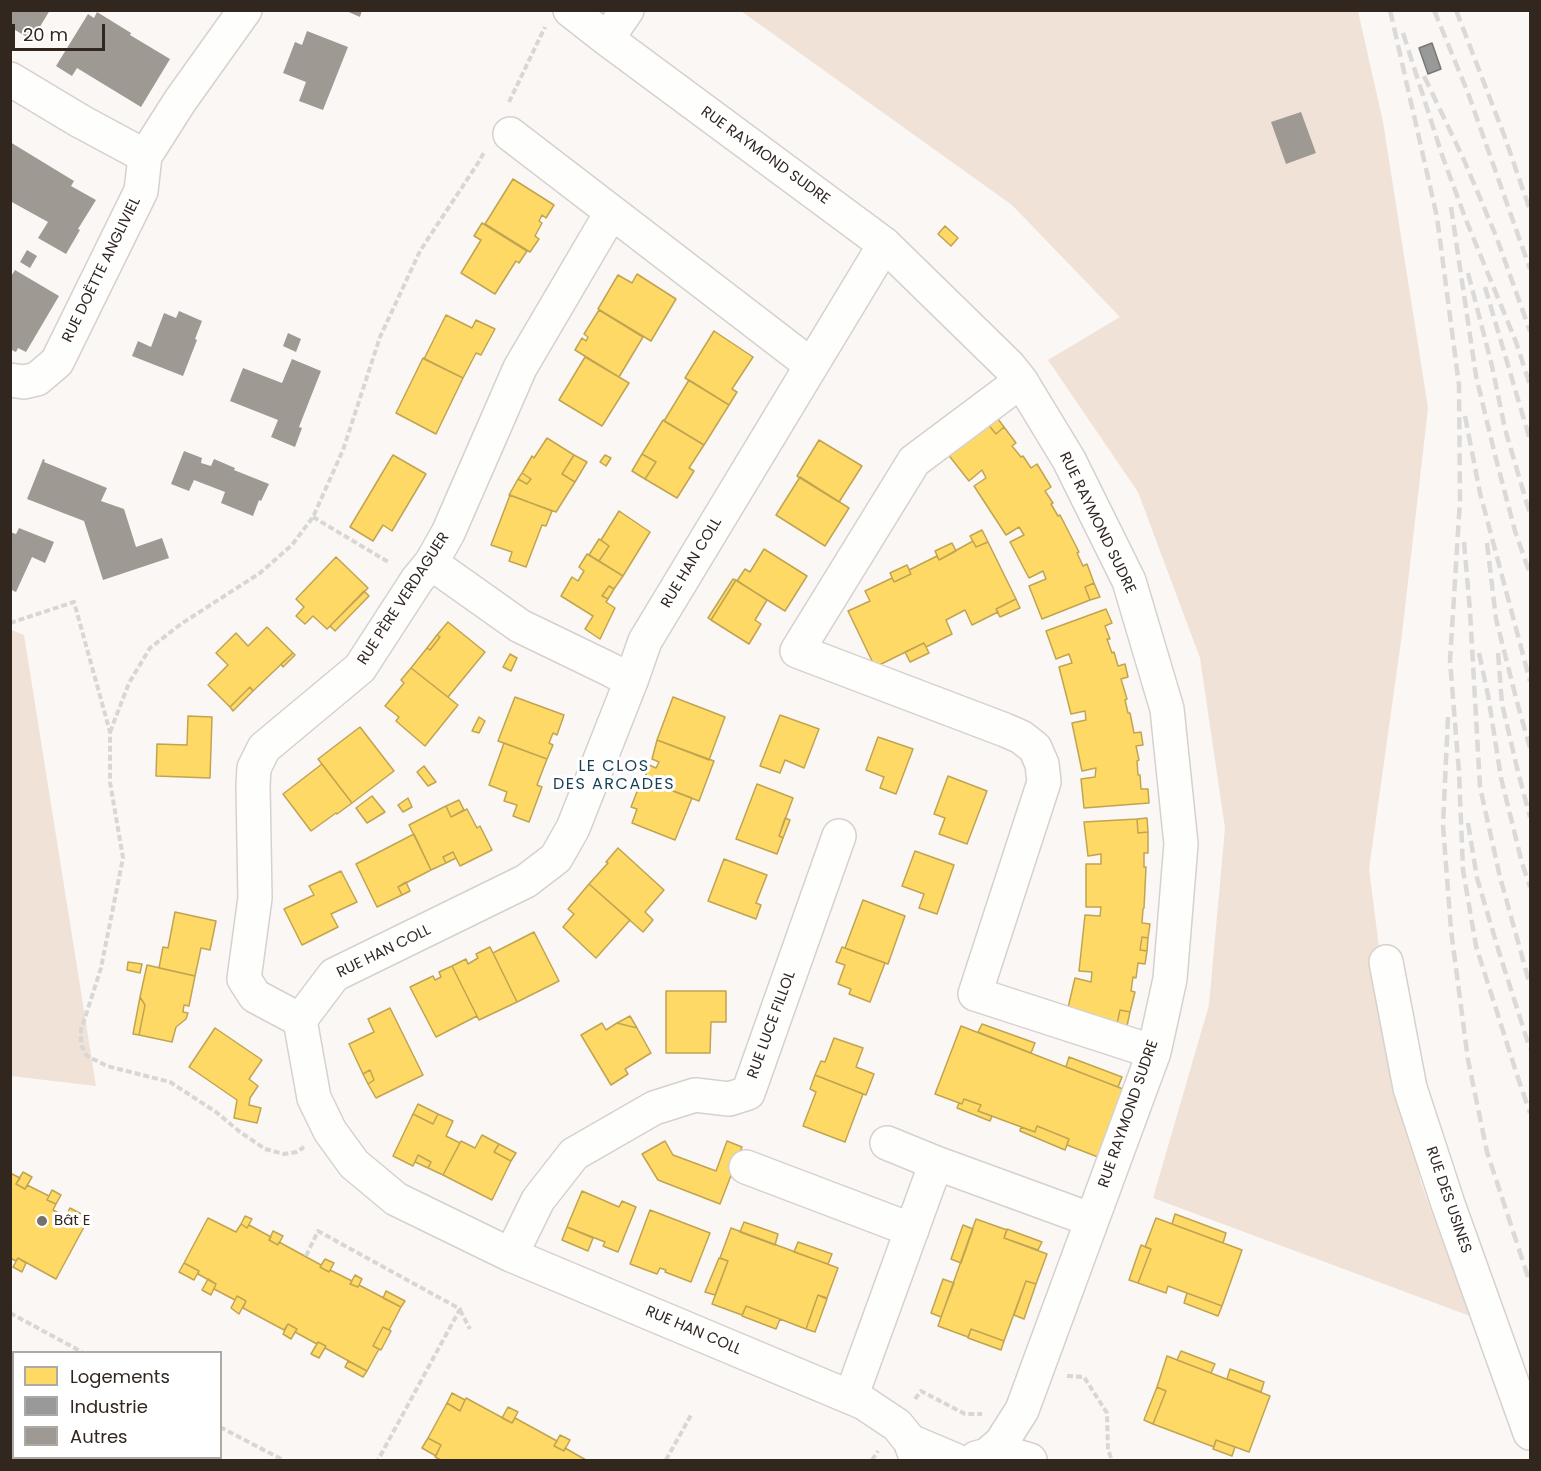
<!DOCTYPE html>
<meta charset="utf-8">
<style>
body{margin:0}
#map{position:relative;width:1541px;height:1471px;overflow:hidden;background:#faf7f4;font-family:Poppins,sans-serif}
canvas{display:block}
.frame{position:absolute;inset:0;border:12px solid #31271f;pointer-events:none}
.legend{position:absolute;left:12px;top:1351px;width:210px;height:108px;box-sizing:border-box;background:#fff;border:2px solid #ada9a5;margin:0;padding:8px 10px;list-style:none;font-size:18px;color:#31271f}
.legend li{display:flex;align-items:center;gap:12px;height:30px}
.legend b{width:30px;border:2px solid #ada9a5}
.scale{position:absolute;left:12px;top:24px;width:93px;height:27px;box-sizing:border-box;border:3px solid #31271f;border-top:0;padding-left:8px;font-size:18px;line-height:21px;white-space:nowrap;color:#31271f;-webkit-text-stroke:4px #fff;paint-order:stroke}
</style>
<div id="map">
<canvas width="1541" height="1471"></canvas>
<div class="frame"></div>
<ul class="legend">
<li><b style="height:16px;background:#ffd966"></b>Logements</li>
<li><b style="height:16px;background:#999"></b>Industrie</li>
<li><b style="height:16px;background:#9f9994"></b>Autres</li>
</ul>
<div class="scale">20 m</div>
</div>
<script>
const context = document.querySelector('canvas').getContext('2d');
context.lineJoin = 'round';
function fill(path, color) {
  context.fillStyle = color;
  context.fill(path, 'evenodd');
}
function toPath(rows) {
  const path = new Path2D();
  for (const r of rows) {
    path.moveTo(r[0], r[1]);
    for (let i = 2; i < r.length; i += 2) path.lineTo(r[i], r[i + 1]);
  }
  return path;
}
function strokePath(path, color, width, dash) {
  context.strokeStyle = color;
  context.lineWidth = width;
  context.lineCap = dash ? 'butt' : 'round';
  context.setLineDash(dash || []);
  context.stroke(path);
}
function write(font, color, halo, rows, align = 'center') {
  context.font = font + ' Poppins,sans-serif';
  context.lineWidth = 6;
  context.setLineDash([]);
  context.textBaseline = 'middle';
  context.strokeStyle = halo;
  context.fillStyle = color;
  for (const [text, x, y, turn = 0] of rows) {
    context.save();
    context.translate(x, y);
    context.rotate((+turn || 0) * Math.PI / 180);
    context.textAlign = isNaN(turn) ? turn : align;
    if (halo) context.strokeText(text, 0, 0);
    context.fillText(text, 0, 0);
    context.restore();
  }
}
fill(toPath([
 [741,11,1358,11,1383,122,1428,408,1402,634,1369,869,1393,1057,1421,1183,1470,1316,1153,1198,1209,1005,1225,828,1200,658,1138,492,1048,360,1120,317,1012,205],
 [11,630,24,635,96,1086,11,1076]
]), '#f0e2d7');
const homes = toPath([
 [513,179,554,205,546,218,542,215,539,221,542,223,535,236,539,239,530,252,485,224,513,179],
 [482,223,527,251,519,263,516,261,495,294,461,273,481,240,474,236,482,223],
 [945,226,958,238,951,246,938,234,945,226],
 [637,274,676,299,651,341,598,309,618,275,632,283,637,274],
 [599,310,643,337,619,377,575,350,582,338,586,341,588,337,584,334,599,310],
 [446,315,472,328,476,320,495,329,481,355,476,353,463,378,424,359,446,315],
 [714,331,753,357,732,389,737,392,729,405,685,378,714,331],
 [585,357,629,383,602,426,559,400,585,357],
 [423,358,463,378,436,434,396,413,423,358],
 [689,380,729,405,704,445,664,421,689,380],
 [995,415,1004,427,996,434,986,422,995,415],
 [663,420,704,445,689,468,694,471,677,498,645,479,656,462,642,454,663,420],
 [986,422,996,434,1004,427,1016,443,1012,446,1021,457,1023,456,1031,468,1037,464,1051,487,1045,491,1053,503,1051,504,1058,516,1060,515,1079,552,1077,553,1083,566,1087,564,1094,583,1085,587,1090,600,1042,619,1029,586,1046,579,1043,571,1029,578,1010,542,1024,535,1019,527,1006,535,974,486,986,478,982,470,969,481,947,453,986,422],
 [547,438,574,455,562,474,575,482,556,512,509,495,518,479,527,484,531,479,522,473,532,456,534,458,547,438],
 [819,440,862,466,839,502,797,476,819,440],
 [642,454,656,462,645,479,632,471,642,454],
 [393,455,426,474,392,531,383,525,373,541,350,527,393,455],
 [574,455,587,462,575,482,562,474,574,455],
 [605,455,611,458,606,466,600,462,605,455],
 [522,473,531,479,527,484,518,479,522,473],
 [800,477,849,508,825,546,776,515,800,477],
 [510,495,552,511,546,526,542,525,526,567,509,561,512,552,491,545,510,495],
 [619,511,650,532,623,576,599,561,609,546,601,540,619,511],
 [982,530,988,542,976,547,970,536,982,530],
 [599,539,609,546,599,561,589,555,599,539],
 [973,541,976,547,988,542,1016,599,996,609,998,612,972,625,965,610,946,620,952,634,926,647,924,643,875,667,848,611,870,601,865,591,892,578,894,582,911,574,909,570,937,556,939,560,973,541],
 [952,543,956,551,939,560,935,551,952,543],
 [764,549,807,576,785,611,737,581,745,569,750,572,764,549],
 [587,554,623,576,614,589,609,586,602,596,608,599,606,602,615,608,600,639,585,629,593,616,561,596,572,577,578,581,584,571,579,567,587,554],
 [336,557,368,588,327,629,313,616,305,624,296,616,304,607,296,599,336,557],
 [907,565,911,574,894,582,890,573,907,565],
 [733,579,736,580,711,620,708,618,733,579],
 [736,580,767,600,755,620,761,624,749,644,711,620,736,580],
 [1094,583,1100,597,1090,600,1085,587,1094,583],
 [609,586,614,589,608,599,602,596,609,586],
 [364,591,369,596,335,631,330,626,364,591],
 [1016,599,1020,608,1000,617,996,609,1016,599],
 [1106,609,1112,623,1105,626,1110,639,1107,639,1112,653,1114,652,1118,666,1125,664,1128,677,1121,679,1127,699,1125,700,1128,713,1130,713,1134,733,1141,732,1143,745,1136,746,1139,760,1137,761,1138,775,1140,775,1141,789,1148,789,1149,803,1084,808,1081,779,1095,777,1096,768,1082,771,1072,723,1086,720,1085,711,1071,714,1059,667,1072,663,1069,654,1056,659,1046,631,1106,609],
 [448,622,485,652,448,697,411,668,427,648,430,650,440,637,437,635,448,622],
 [267,627,293,653,253,691,250,687,230,707,208,685,228,665,216,653,236,633,248,646,267,627],
 [437,635,440,637,430,650,427,648,437,635],
 [924,643,929,653,910,662,905,652,924,643],
 [293,653,295,655,283,667,281,664,293,653],
 [510,654,517,658,511,671,503,667,510,654],
 [411,668,458,705,425,746,396,721,399,717,385,706,404,683,401,680,411,668],
 [250,687,253,691,233,711,230,707,250,687],
 [515,697,564,715,557,735,553,733,549,743,553,745,547,759,498,741,515,697],
 [673,697,725,717,709,760,657,740,673,697],
 [780,715,819,729,804,768,785,760,780,773,760,766,780,715],
 [188,716,212,717,210,778,156,776,157,744,187,745,188,716],
 [479,717,485,721,479,733,472,731,479,717],
 [360,727,394,771,352,803,318,759,360,727],
 [878,737,913,749,896,794,880,788,884,777,866,770,878,737],
 [657,740,714,761,699,801,644,780,649,765,656,768,659,762,652,759,657,740],
 [504,743,547,759,537,785,542,787,529,822,513,816,517,805,504,801,507,792,489,785,504,743],
 [322,764,352,803,337,814,336,813,311,831,283,794,322,764],
 [424,766,436,782,428,786,417,772,424,766],
 [948,776,987,791,967,844,939,834,945,818,934,814,948,776],
 [642,779,692,798,675,840,632,823,637,809,631,807,642,779],
 [757,784,793,798,779,836,783,838,777,854,736,839,757,784],
 [372,796,385,812,367,823,356,808,372,796],
 [408,798,412,807,403,812,398,805,408,798],
 [459,800,464,810,451,817,446,806,459,800],
 [446,806,451,817,467,809,477,828,480,826,492,850,460,866,453,852,443,857,446,863,431,870,409,825,446,806],
 [785,818,790,820,783,838,779,836,785,818],
 [1147,818,1148,832,1138,833,1137,819,1147,818],
 [1137,819,1138,833,1148,832,1148,853,1144,853,1144,867,1146,867,1144,908,1143,909,1142,923,1150,924,1148,938,1142,937,1140,950,1147,951,1145,964,1138,963,1136,978,1133,977,1131,991,1135,992,1130,1012,1120,1010,1117,1024,1067,1012,1075,978,1091,982,1092,972,1079,971,1085,915,1100,916,1101,907,1086,907,1086,864,1101,864,1101,854,1088,856,1084,822,1137,819],
 [414,834,431,870,398,887,402,895,377,907,356,864,414,834],
 [618,848,664,890,645,912,653,920,643,932,589,884,608,863,606,862,618,848],
 [915,851,954,865,937,914,919,908,924,894,902,886,915,851],
 [453,852,456,858,446,863,443,857,453,852],
 [724,859,767,875,756,903,761,905,756,919,708,901,724,859],
 [341,871,357,902,331,914,338,927,302,945,284,909,314,895,309,886,341,871],
 [406,882,410,891,402,895,398,887,406,882],
 [589,884,630,920,596,958,563,927,574,914,568,909,589,884],
 [863,900,905,916,888,964,845,948,863,900],
 [175,912,216,921,210,950,201,948,195,976,159,968,163,947,168,948,175,912],
 [534,932,559,981,517,1002,493,953,534,932],
 [1142,937,1148,938,1147,951,1140,950,1142,937],
 [490,947,517,1002,479,1020,452,966,466,959,468,964,478,958,476,954,490,947],
 [842,947,885,963,870,1002,849,994,851,989,838,984,845,965,836,962,842,947],
 [128,962,142,964,140,973,127,970,128,962],
 [147,965,195,976,189,1006,184,1005,183,1012,188,1013,186,1019,176,1027,172,1042,139,1035,145,1005,140,997,147,965],
 [452,966,477,1016,436,1037,410,987,433,976,435,980,441,977,439,972,452,966],
 [666,991,726,991,726,1022,711,1022,710,1053,666,1053,666,991],
 [140,997,145,1005,139,1035,133,1034,140,997],
 [390,1008,423,1075,376,1098,368,1084,374,1080,370,1070,363,1074,349,1044,374,1032,368,1019,390,1008],
 [1120,1010,1130,1012,1127,1026,1117,1024,1120,1010],
 [630,1016,637,1028,617,1023,630,1016],
 [602,1023,606,1030,617,1023,637,1028,651,1053,625,1069,628,1074,611,1085,581,1035,602,1023],
 [982,1024,1035,1043,1031,1053,978,1032,982,1024],
 [961,1026,1123,1089,1098,1157,1067,1145,1069,1139,1037,1126,1035,1132,978,1111,981,1105,964,1099,962,1104,935,1094,961,1026],
 [215,1028,262,1060,249,1079,258,1086,250,1098,249,1105,261,1108,257,1123,234,1118,237,1100,189,1067,215,1028],
 [834,1038,863,1048,856,1067,874,1074,866,1095,815,1075,821,1061,825,1062,834,1038],
 [1069,1057,1122,1077,1118,1087,1066,1067,1069,1057],
 [370,1070,374,1080,368,1084,363,1074,370,1070],
 [815,1075,863,1094,845,1142,803,1126,816,1092,810,1089,815,1075],
 [964,1099,981,1105,978,1111,992,1116,990,1121,957,1108,959,1103,962,1104,964,1099],
 [418,1104,438,1114,433,1124,413,1114,418,1104],
 [413,1114,433,1124,438,1114,453,1121,446,1136,460,1143,443,1175,428,1168,431,1162,418,1155,413,1166,393,1156,413,1114],
 [1037,1126,1069,1139,1065,1150,1020,1131,1021,1127,1035,1132,1037,1126],
 [482,1135,499,1144,494,1152,511,1161,492,1200,443,1175,461,1141,475,1148,482,1135],
 [665,1141,673,1155,716,1171,727,1141,742,1147,720,1204,658,1180,642,1154,665,1141],
 [499,1144,516,1153,511,1161,494,1152,499,1144],
 [418,1155,431,1162,428,1168,415,1162,418,1155],
 [23,1172,32,1177,25,1189,16,1184,23,1172],
 [10,1173,20,1178,16,1184,25,1189,27,1185,49,1196,47,1200,56,1204,53,1210,84,1227,56,1279,18,1258,16,1261,10,1258,10,1173],
 [52,1190,61,1195,56,1204,47,1200,52,1190],
 [582,1191,619,1207,622,1201,636,1207,618,1252,603,1246,605,1242,567,1227,582,1191],
 [70,1208,87,1217,82,1226,65,1217,70,1208],
 [650,1210,710,1233,691,1282,665,1272,666,1270,660,1268,657,1274,630,1264,650,1210],
 [1175,1214,1226,1233,1223,1243,1172,1224,1175,1214],
 [245,1216,252,1219,247,1228,241,1224,245,1216],
 [208,1218,236,1232,241,1224,247,1228,249,1225,271,1237,269,1240,278,1245,279,1242,321,1265,320,1267,329,1272,330,1270,352,1281,350,1284,358,1287,359,1285,401,1307,389,1330,383,1327,373,1346,379,1349,367,1371,325,1348,326,1346,318,1342,317,1344,295,1332,297,1329,288,1324,284,1330,243,1308,246,1301,237,1296,235,1300,214,1289,216,1284,198,1274,199,1271,184,1263,208,1218],
 [1156,1218,1242,1250,1222,1306,1168,1286,1166,1293,1138,1283,1151,1249,1145,1247,1156,1218],
 [976,1219,1007,1230,1004,1238,1047,1254,1036,1284,1026,1281,1004,1341,971,1329,968,1337,938,1326,976,1219],
 [744,1222,778,1234,775,1245,740,1232,744,1222],
 [963,1225,973,1229,961,1263,951,1259,963,1225],
 [567,1227,593,1238,588,1251,562,1240,567,1227],
 [731,1228,838,1268,827,1298,818,1295,806,1329,746,1306,742,1315,712,1304,728,1261,720,1258,731,1228],
 [1007,1229,1042,1242,1038,1250,1004,1238,1007,1229],
 [273,1231,283,1236,278,1245,269,1240,273,1231],
 [798,1242,832,1254,828,1264,794,1252,798,1242],
 [1141,1245,1151,1249,1138,1283,1129,1280,1141,1245],
 [18,1258,26,1263,22,1272,13,1267,18,1258],
 [719,1258,728,1261,715,1295,705,1292,719,1258],
 [325,1259,334,1263,329,1272,320,1267,325,1259],
 [184,1263,199,1271,194,1280,179,1272,184,1263],
 [355,1275,362,1279,358,1287,350,1284,355,1275],
 [208,1279,216,1284,211,1295,202,1290,208,1279],
 [943,1279,954,1283,941,1317,931,1313,943,1279],
 [1026,1281,1036,1284,1024,1319,1014,1315,1026,1281],
 [386,1291,405,1301,401,1307,383,1298,386,1291],
 [1187,1293,1222,1306,1218,1316,1184,1303,1187,1293],
 [818,1295,827,1299,815,1332,806,1329,818,1295],
 [237,1296,246,1301,239,1314,231,1308,237,1296],
 [746,1306,780,1319,776,1329,742,1316,746,1306],
 [288,1324,297,1329,291,1339,283,1334,288,1324],
 [383,1327,391,1331,381,1350,373,1346,383,1327],
 [971,1329,1004,1341,1001,1350,968,1338,971,1329],
 [318,1342,326,1346,319,1358,311,1354,318,1342],
 [1181,1351,1215,1364,1211,1373,1177,1360,1181,1351],
 [1167,1356,1270,1396,1249,1452,1216,1440,1214,1447,1153,1424,1166,1391,1157,1387,1167,1356],
 [348,1361,367,1371,363,1377,345,1367,348,1361],
 [1230,1369,1264,1382,1261,1392,1227,1379,1230,1369],
 [1157,1387,1166,1391,1153,1424,1144,1420,1157,1387],
 [452,1393,465,1400,460,1411,447,1403,452,1393],
 [466,1398,512,1423,515,1418,557,1441,554,1446,564,1451,565,1448,586,1460,441,1460,435,1457,441,1445,428,1438,447,1403,460,1411,466,1398],
 [508,1407,518,1412,512,1423,502,1418,508,1407],
 [560,1435,570,1440,564,1451,554,1446,560,1435],
 [428,1438,441,1445,436,1456,422,1448,428,1438],
 [1216,1440,1235,1447,1232,1456,1213,1449,1216,1440],
 [78,1458,160,1458,162,1459,167,1458,173,1460,77,1460,78,1458]
]);
fill(homes, '#ffd966');
strokePath(homes, '#c1a451', 1.5);
const industry = toPath([
 [1432,43,1441,69,1428,74,1419,48,1432,43]
]);
fill(industry, '#999');
strokePath(industry, '#7a7774', 1.5);
fill(toPath([
 [10,10,50,10,32,40,10,27],
 [344,10,362,10,360,17],
 [97,12,131,33,130,35,170,59,141,107,77,68,72,76,56,66,88,14,94,18],
 [307,31,348,47,323,110,299,101,306,82,283,73,295,42,302,45],
 [1301,112,1316,153,1286,164,1271,122],
 [10,142,74,181,71,186,96,200,78,229,80,230,66,254,38,238,48,222,10,201],
 [27,250,37,256,30,268,20,262],
 [15,270,59,296,26,352,18,348,16,352,10,349,10,278],
 [179,311,202,321,195,339,197,340,183,376,132,356,138,341,151,347,164,313,176,318],
 [288,333,301,339,296,352,283,346],
 [292,359,321,371,299,427,302,428,295,447,271,437,278,420,230,401,243,368,282,383],
 [184,451,202,458,201,463,211,466,214,459,235,468,234,470,269,484,261,501,259,500,253,516,221,503,225,492,194,480,189,491,171,484],
 [43,459,45,460,44,462,107,488,101,501,124,509,136,547,162,538,169,558,103,580,84,521,27,499],
 [19,528,54,542,45,563,32,557,16,592,10,589,10,532,16,534]
]), '#9f9994');
const minor = toPath([
 [570,10,607,39,884,244,1009,366,1021,381,1069,460,1129,581,1167,709,1181,844,1170,979,1154,1052,1022,1410,1001,1443,987,1455],
 [607,39,627,10],
 [10,79,80,121,145,156],
 [510,134,811,365],
 [884,244,874,262,645,641,631,681,573,828,556,858,526,881,334,975,300,1020,314,1098,330,1131,354,1164,396,1199,511,1255,864,1403,897,1425,910,1441,917,1460],
 [10,380,24,382,37,379,57,362,141,191,145,156,180,101,245,10],
 [1021,381,914,461,797,651,1005,730,1021,737,1035,748,1042,764,1044,782,975,994,1154,1052],
 [431,563,520,626,611,670,631,681],
 [1386,962,1410,1088,1448,1204,1530,1433],
 [300,1020,255,996,244,979,255,898,253,786,254,768,264,748,360,668,417,580,431,563,448,533,520,368,611,213],
 [887,1143,936,1163],
 [746,1167,912,1230],
 [511,1255,538,1200,574,1154,654,1108,695,1095,729,1099,748,1093,839,836],
 [851,1397,936,1163,1092,1220],
 [910,1441,955,1460],
 [976,1458,987,1455,1013,1455,1030,1460]
]);
strokePath(minor, '#d7d1cc', 36);
strokePath(toPath([
 [509,102,545,27],
 [313,517,390,563],
 [10,623,74,602,110,732,110,782,123,858,101,968,81,1030,81,1045,87,1056,107,1066,170,1082,216,1112,240,1132,265,1149,284,1154,297,1152,304,1147],
 [110,732,129,683,150,648,181,624,260,573,292,545,313,517,343,450,380,337,420,251,480,160,484,152],
 [306,1256,318,1231,460,1309,378,1460],
 [460,1310,470,1329],
 [10,1313,82,1352],
 [1067,1376,1084,1377,1107,1413,1108,1450,1112,1460],
 [915,1399,921,1391,965,1414,982,1414],
 [10,1402,14,1404],
 [220,1427,283,1460],
 [14,1460,16,1458],
 [666,1460,691,1415],
 [872,1460,878,1451]
]), '#d8d7d6', 4, [6, 3]);
strokePath(minor, '#fefefd', 33);
strokePath(toPath([
 [1390,10,1437,217,1459,385,1460,500,1450,661,1459,772,1463,870,1476,946,1517,1075,1530,1113],
 [1434,10,1468,93,1530,269],
 [1456,10,1504,135,1530,210],
 [1403,33,1442,155,1466,220,1516,342,1530,385],
 [1424,76,1464,160,1496,236,1530,331],
 [1451,207,1476,376,1495,455,1515,531,1530,574],
 [1468,273,1492,366,1505,429,1530,514],
 [1485,287,1530,440],
 [1465,416,1480,493,1530,681],
 [1464,542,1470,611,1480,787,1500,877,1530,985],
 [1487,543,1496,619,1517,702,1530,748],
 [1479,653,1488,695,1501,778,1522,863,1530,887],
 [1498,653,1502,704,1518,772,1530,817],
 [1448,717,1443,825,1451,930,1468,1060,1487,1152,1530,1283],
 [1468,823,1477,878,1499,952,1530,1049]
]), '#dbdad9', 4.5, [12, 6]);
for (const [x, y, r, color] of [
 [42,1221,6,"#77706a"]
]) {
  const dot = new Path2D();
  dot.arc(x, y, r, 0, 2 * Math.PI);
  context.fillStyle = color;
  context.fill(dot);
  strokePath(dot, '#fff', 2);
}
write('15px', '#31271f', '#fff', [
 ["RUE RAYMOND SUDRE",765,156,36],
 ["RUE DOËTTE ANGLIVIEL",102,270,-64],
 ["RUE RAYMOND SUDRE",1097,523,64],
 ["RUE HAN COLL",692,563,-59],
 ["RUE PÈRE VERDAGUER",404,599,-57],
 ["RUE HAN COLL",384,952,-26],
 ["RUE LUCE FILLOL",772,1025,-70],
 ["RUE RAYMOND SUDRE",1129,1114,-71],
 ["RUE DES USINES",1448,1200,71],
 ["RUE HAN COLL",693,1331,23]
]);
write('15px', '#31271f', '#fff', [
 ["Bât E",54,1221]
], 'left');
context.letterSpacing = '1.5px';
write('16px', '#173f56', '#fff', [
 ["LE CLOS",614,767],
 ["DES ARCADES",614,785]
]);
context.letterSpacing = '0px';
</script>
